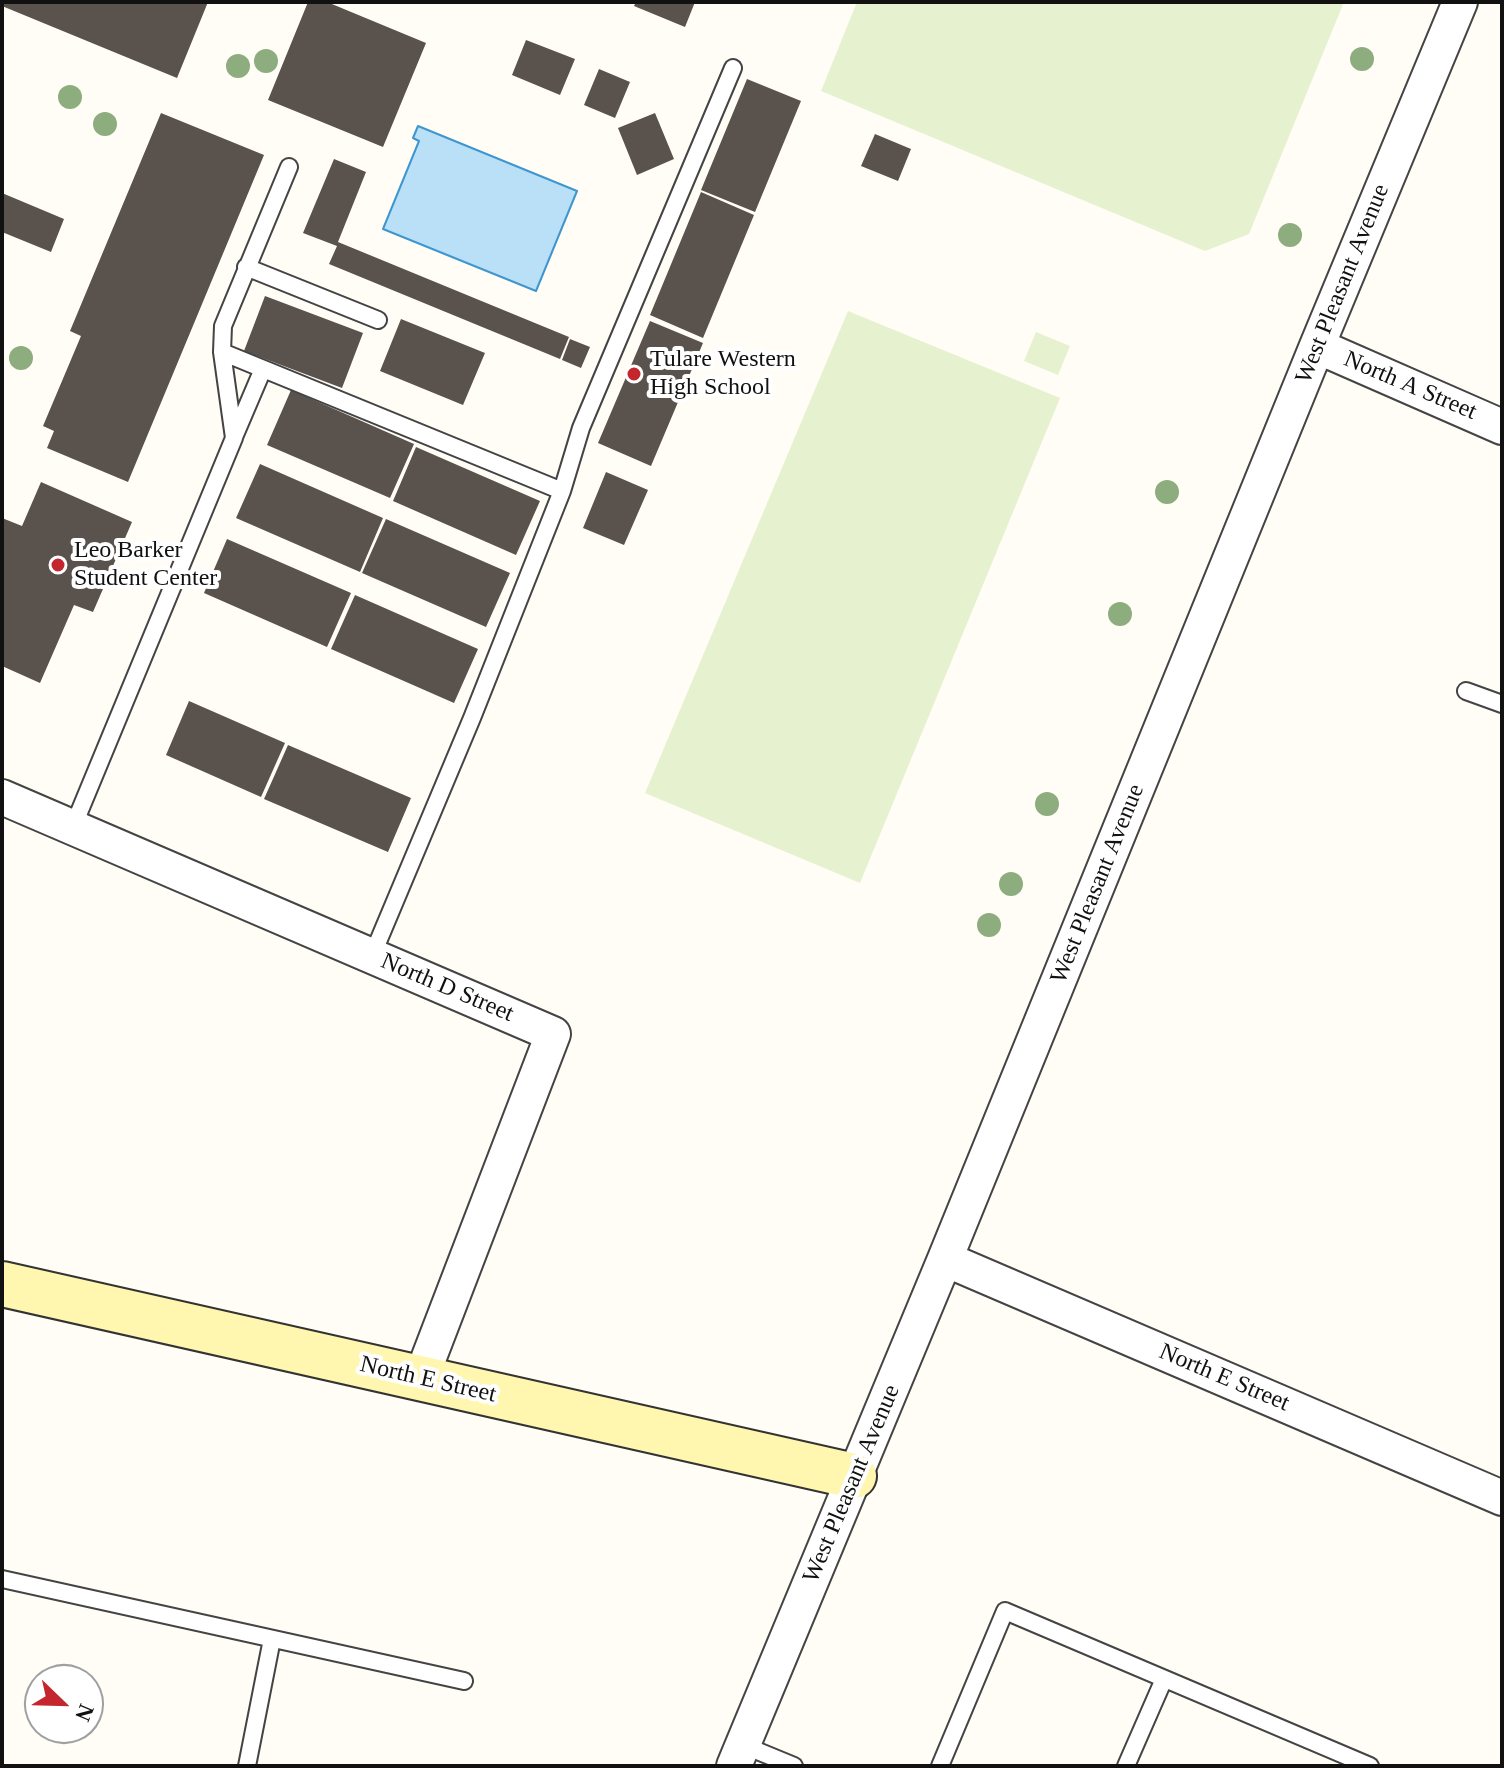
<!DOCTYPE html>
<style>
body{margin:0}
#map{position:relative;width:1504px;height:1768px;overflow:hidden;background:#fffdf5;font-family:Georgia,serif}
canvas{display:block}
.frame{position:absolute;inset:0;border:4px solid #111;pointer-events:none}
.north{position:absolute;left:24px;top:1664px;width:80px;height:80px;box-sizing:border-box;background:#fff;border:2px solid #a0a0a0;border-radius:50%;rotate:113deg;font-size:22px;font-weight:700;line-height:32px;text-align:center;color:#111}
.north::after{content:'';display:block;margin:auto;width:28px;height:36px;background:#c4262e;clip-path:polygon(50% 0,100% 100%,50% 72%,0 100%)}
</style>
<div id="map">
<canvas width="1504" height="1768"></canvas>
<div class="frame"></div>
<div class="north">N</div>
</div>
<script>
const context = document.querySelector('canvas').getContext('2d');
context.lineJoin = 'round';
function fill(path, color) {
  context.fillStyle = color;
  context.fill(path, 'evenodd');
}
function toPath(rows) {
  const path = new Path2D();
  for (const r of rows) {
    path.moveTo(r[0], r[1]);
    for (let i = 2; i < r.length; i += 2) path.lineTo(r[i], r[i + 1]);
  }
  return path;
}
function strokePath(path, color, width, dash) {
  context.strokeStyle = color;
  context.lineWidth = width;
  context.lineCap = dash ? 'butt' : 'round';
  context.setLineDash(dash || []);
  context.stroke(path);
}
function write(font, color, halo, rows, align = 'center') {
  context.font = font + ' Georgia,serif';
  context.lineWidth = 8;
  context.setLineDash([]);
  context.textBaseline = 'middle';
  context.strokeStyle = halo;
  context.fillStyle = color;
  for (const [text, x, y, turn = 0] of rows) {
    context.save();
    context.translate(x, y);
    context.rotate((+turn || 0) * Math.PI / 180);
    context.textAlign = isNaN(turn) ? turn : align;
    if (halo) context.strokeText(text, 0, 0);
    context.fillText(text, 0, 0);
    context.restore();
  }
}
fill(toPath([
 [857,2,1344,2,1249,234,1205,251,821,91],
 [848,311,1060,398,860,883,645,793],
 [1036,332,1070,346,1058,375,1024,361]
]), '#e6f2cf');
const water = toPath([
 [418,126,577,191,536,291,383,229,419,141,413,138,418,126]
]);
fill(water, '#b9e0f7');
strokePath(water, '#3f96cf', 2);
fill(toPath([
 [2,2,208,2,177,78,2,6],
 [308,2,327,2,426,43,383,147,268,100],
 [636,2,695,2,685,27,634,6],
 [526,40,575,59,560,95,512,75],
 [599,69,630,82,615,118,584,105],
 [747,79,801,101,755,212,701,190],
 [161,113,264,155,128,482,47,448,54,431,43,426,81,336,70,331],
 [655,113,674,159,637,175,618,128],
 [875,134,911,149,898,181,861,166],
 [334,159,366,172,338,242,569,337,560,359,329,264,337,246,303,233],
 [701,192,754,215,703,338,650,315],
 [2,193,64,219,51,252,2,232],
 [265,296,363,333,342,388,244,351],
 [401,319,485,353,463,405,380,371],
 [650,321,703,343,651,466,598,443],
 [570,339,590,347,581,368,562,360],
 [291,390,414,444,390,498,267,445],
 [416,447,540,501,516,555,393,501],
 [260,464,383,518,360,572,236,518],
 [606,472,648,490,624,545,583,528],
 [41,482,132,522,93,612,74,605,40,683,2,666,2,518,22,526],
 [386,519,510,573,486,627,362,573],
 [227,539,351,593,327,647,204,593],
 [355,595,478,649,454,703,331,649],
 [189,701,285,743,261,797,166,755],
 [288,745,411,798,388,852,264,799]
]), '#5a524d');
const lane = toPath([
 [246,267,378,320],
 [222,352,562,491],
 [234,437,263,369],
 [1466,691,1502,704],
 [73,827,234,438,222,352,223,326,289,167],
 [372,956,472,718,562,491,581,428,733,68],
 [2,1579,464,1681],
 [743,1745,794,1766],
 [247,1766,272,1639],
 [940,1766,1005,1611,1370,1766],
 [1126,1766,1164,1679]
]);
const street = toPath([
 [1317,346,1502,427],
 [2,797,553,1034,421,1378],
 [945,1259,1502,1498],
 [734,1766,945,1259,1317,346,1460,2]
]);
const secondary = toPath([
 [2,1284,854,1476]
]);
strokePath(lane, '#444', 20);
strokePath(street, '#444', 38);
strokePath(secondary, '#333', 48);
strokePath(lane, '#fff', 16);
strokePath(street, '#fff', 34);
strokePath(secondary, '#fff6b0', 44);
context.fillStyle = '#8dad7f';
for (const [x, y] of [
 [1362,59],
 [266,61],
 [238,66],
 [70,97],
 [105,124],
 [1290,235],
 [21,358],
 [1167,492],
 [1120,614],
 [1047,804],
 [1011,884],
 [989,925]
]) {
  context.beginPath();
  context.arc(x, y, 12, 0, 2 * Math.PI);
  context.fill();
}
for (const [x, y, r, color] of [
 [634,374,8,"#c4262e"],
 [58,565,8,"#c4262e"]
]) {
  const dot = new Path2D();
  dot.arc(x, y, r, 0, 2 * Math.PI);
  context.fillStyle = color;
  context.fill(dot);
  strokePath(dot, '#fff', 3);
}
write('24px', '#111', '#fff', [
 ["West Pleasant Avenue",1343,284,-68],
 ["North A Street",1410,386,23],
 ["West Pleasant Avenue",1098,884,-68],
 ["North D Street",447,988,23],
 ["North E Street",1224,1378,23],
 ["North E Street",428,1380,13],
 ["West Pleasant Avenue",852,1484,-67]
]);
write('24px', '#111', '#fff', [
 ["Tulare Western",650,360],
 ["High School",650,388],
 ["Leo Barker",74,551],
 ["Student Center",74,579]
], 'left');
</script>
